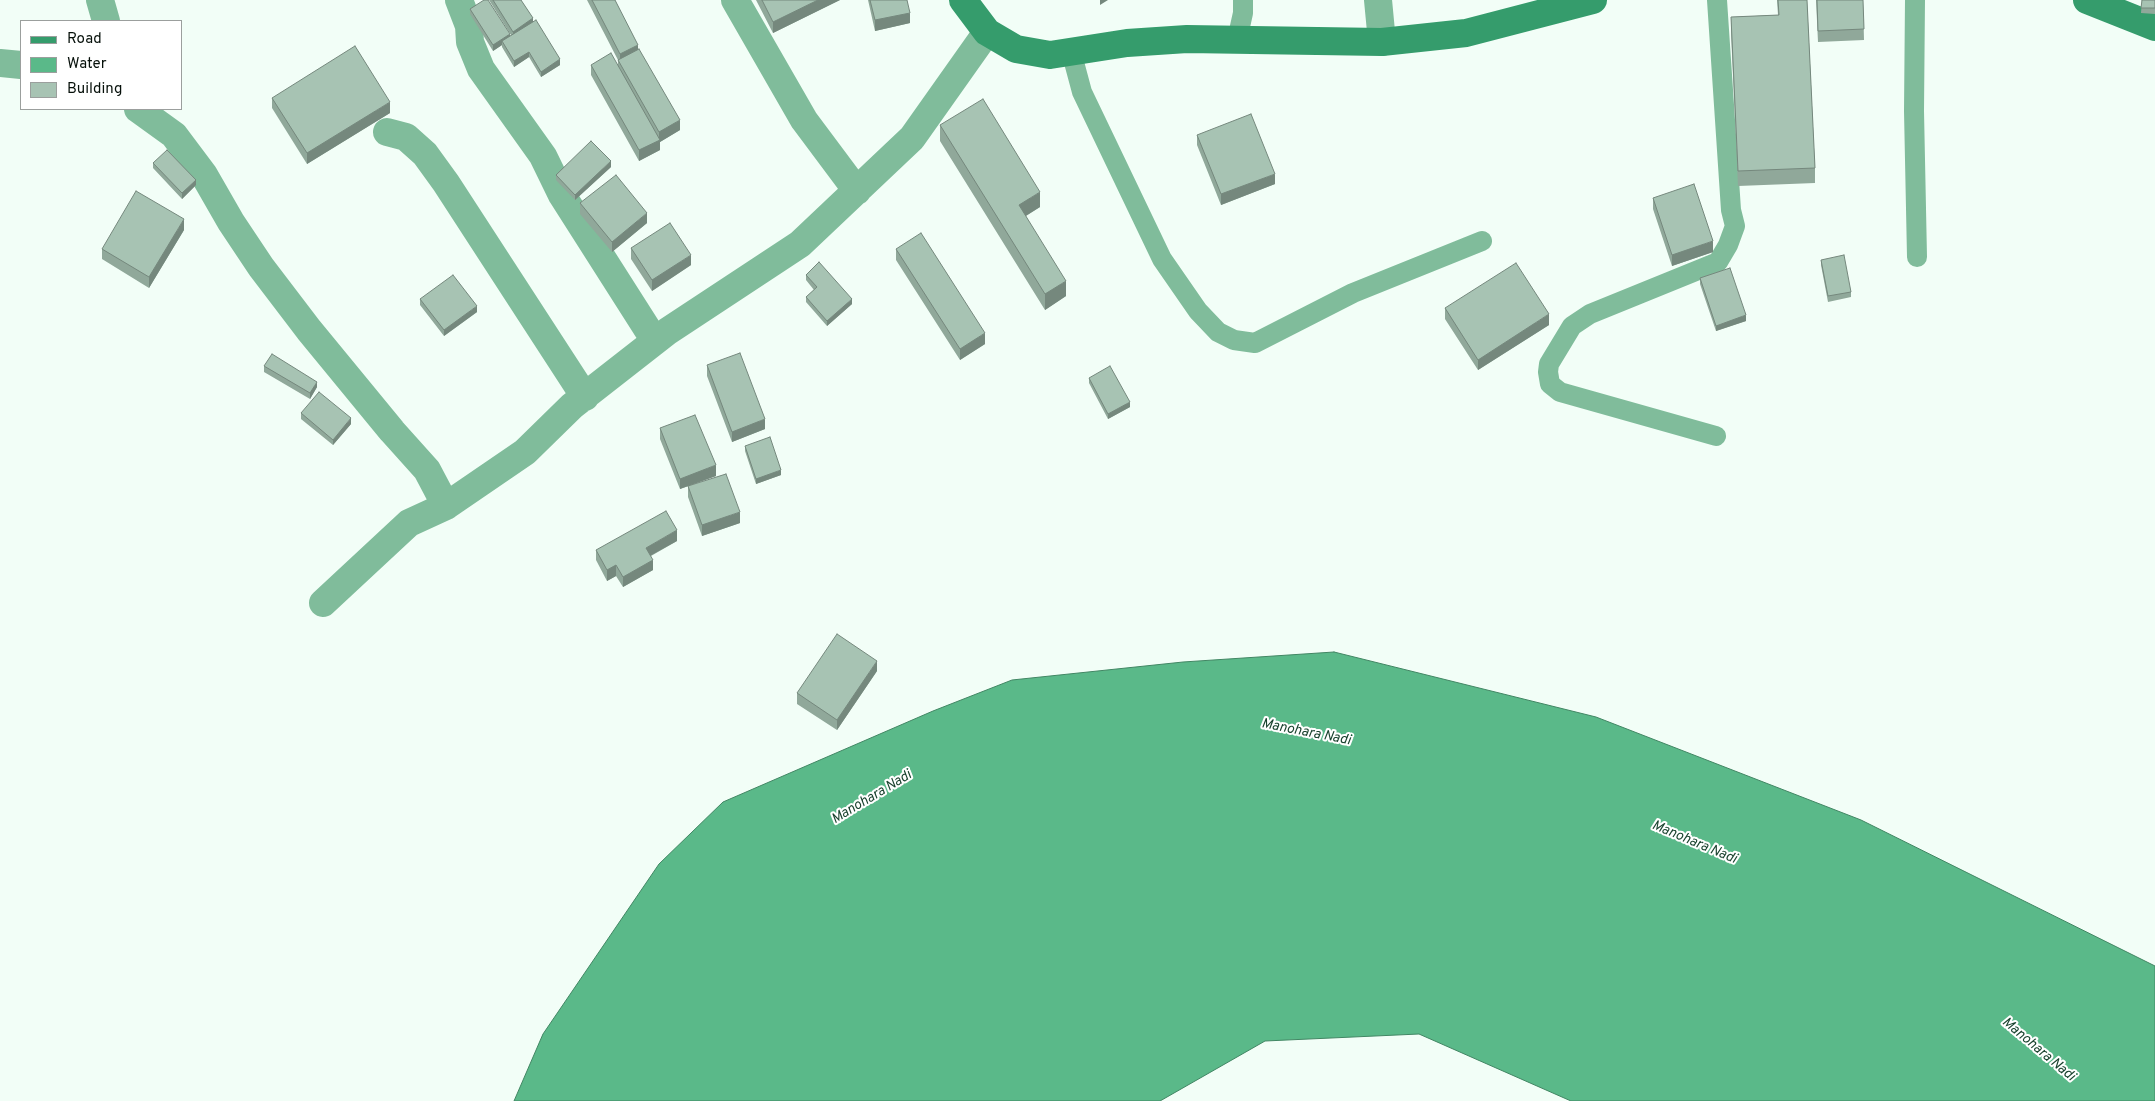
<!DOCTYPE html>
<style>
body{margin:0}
#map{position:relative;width:2155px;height:1101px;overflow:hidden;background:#f2fef7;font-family:Overpass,sans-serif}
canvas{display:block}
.legend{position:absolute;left:20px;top:20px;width:162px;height:90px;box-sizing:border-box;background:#fff;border:1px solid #9b9f9d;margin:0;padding:6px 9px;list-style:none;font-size:15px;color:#06100a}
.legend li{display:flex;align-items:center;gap:10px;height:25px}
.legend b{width:25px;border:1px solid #9b9f9d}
</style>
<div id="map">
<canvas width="2155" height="1101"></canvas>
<ul class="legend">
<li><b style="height:6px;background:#359c6c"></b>Road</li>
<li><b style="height:14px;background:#5ab989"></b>Water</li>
<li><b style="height:14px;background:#a7c3b3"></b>Building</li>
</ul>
</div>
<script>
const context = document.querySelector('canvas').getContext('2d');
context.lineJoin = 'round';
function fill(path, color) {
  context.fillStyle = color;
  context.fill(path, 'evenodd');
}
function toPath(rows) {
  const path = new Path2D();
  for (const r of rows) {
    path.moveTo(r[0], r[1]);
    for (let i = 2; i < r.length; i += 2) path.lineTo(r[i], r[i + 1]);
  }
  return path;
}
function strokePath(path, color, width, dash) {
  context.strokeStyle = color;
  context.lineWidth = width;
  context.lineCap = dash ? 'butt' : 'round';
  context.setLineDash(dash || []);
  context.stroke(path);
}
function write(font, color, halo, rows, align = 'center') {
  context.font = font + ' Overpass,sans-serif';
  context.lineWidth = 4;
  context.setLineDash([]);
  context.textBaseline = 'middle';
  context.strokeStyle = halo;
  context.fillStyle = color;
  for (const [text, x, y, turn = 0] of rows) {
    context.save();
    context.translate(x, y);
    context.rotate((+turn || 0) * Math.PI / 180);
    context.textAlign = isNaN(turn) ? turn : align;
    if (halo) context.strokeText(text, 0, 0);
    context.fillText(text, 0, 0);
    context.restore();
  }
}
const water = toPath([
 [1334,652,1596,717,1861,820,2155,966,2155,1101,1571,1101,1419,1034,1265,1041,1160,1101,514,1101,543,1034,659,864,723,802,933,711,1012,680,1183,662,1334,652]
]);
fill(water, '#5ab989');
strokePath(water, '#418663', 1);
strokePath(toPath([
 [1915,0,1914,111,1917,257],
 [1237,40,1243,13,1243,0],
 [1071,51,1082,92,1162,259,1198,311,1218,332,1234,340,1255,343,1353,293,1482,241],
 [1716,436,1560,392,1550,384,1548,372,1549,364,1572,326,1590,314,1718,262,1728,245,1735,226,1731,210,1717,0]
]), '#80bc9b', 20);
strokePath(toPath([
 [100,0,106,21],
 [459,0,469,26,470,42,481,69,543,156,562,195,655,341],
 [735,0,804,120,857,191],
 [1378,0,1382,42],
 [0,63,21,65],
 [138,109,174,135,204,175,231,222,261,267,309,330,392,431,427,470,446,506],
 [387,132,406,137,425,154,446,183,585,397],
 [323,603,409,523,446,506,525,452,572,406,668,331,800,244,912,138,987,32]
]), '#80bc9b', 28);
strokePath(toPath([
 [963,0,987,32,1016,49,1050,55,1127,43,1187,39,1382,42,1466,33,1593,0],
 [2087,0,2155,27]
]), '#359c6c', 28);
fill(toPath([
 [489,0,521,0,533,22,560,65,541,77,529,57,514,67,502,47,502,45,493,51,470,14,470,9,510,36,511,35],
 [587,0,615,0,638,49,680,130,660,142,660,150,639,161,591,75,591,65,618,64,618,60],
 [756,0,840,0,773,33],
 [868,0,907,0,910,23,875,31],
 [1777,0,1807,0,1815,168,1815,183,1738,186,1731,32,1731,17,1778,15],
 [1816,0,1863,0,1864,40,1818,42],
 [2142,0,2155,0,2155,14,2141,13],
 [272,98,390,113,307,164,272,108],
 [940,125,1040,207,1026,216,1066,296,1045,310,940,141],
 [1197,135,1275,184,1221,205,1197,145],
 [153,163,196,185,182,199,153,168],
 [611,167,575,200,556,180,556,175],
 [1653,198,1713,252,1672,266,1653,209],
 [580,203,647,223,612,252,580,214],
 [184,230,149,288,102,259,102,249],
 [631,248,691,265,652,291,631,259],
 [896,249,985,344,960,360,896,260],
 [1821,260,1851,292,1851,297,1828,302,1821,265],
 [806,275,852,304,827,326,806,302,806,297,814,290,806,280],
 [1700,278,1746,321,1716,331,1700,284],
 [420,299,477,312,444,336,420,305],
 [1445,308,1549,325,1478,370,1445,319],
 [707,365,765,429,732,442,707,376],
 [264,366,317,387,310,399,264,372],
 [1089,378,1130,407,1108,419,1089,383],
 [301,413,351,424,333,445,301,419],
 [660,428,716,476,680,489,660,439],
 [745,446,781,475,756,484,745,451],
 [688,486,740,523,702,536,688,497],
 [677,541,651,556,653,570,623,587,616,576,607,581,596,560,596,550],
 [877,671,837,730,797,704,797,693]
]), '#90a89a');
fill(toPath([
 [818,0,840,0,773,33,773,22],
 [1100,0,1108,0,1100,5],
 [910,13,910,23,875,31,875,20],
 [533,18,533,24,513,37,513,32],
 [510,34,510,40,502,41,502,45,493,51,493,45],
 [638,45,638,56,620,65,620,54],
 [529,52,529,57,514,67,514,61],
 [560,59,560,65,541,77,541,72],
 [390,102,390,113,307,164,307,153],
 [680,120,680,130,660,142,660,150,639,161,639,150,659,140,659,132],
 [611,161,611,167,575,200,575,195],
 [1275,174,1275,184,1221,205,1221,194],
 [196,180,196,185,182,199,182,193],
 [1040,192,1040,207,1019,220,1019,205],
 [647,213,647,223,612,252,612,242],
 [184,219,184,230,149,288,149,277],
 [1713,241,1713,252,1672,266,1672,255],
 [691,255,691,265,652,291,652,280],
 [1066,281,1066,296,1045,310,1045,294],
 [852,299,852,304,827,326,827,321],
 [477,306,477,312,444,336,444,330],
 [1549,314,1549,325,1478,370,1478,360],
 [1746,315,1746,321,1716,331,1716,326],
 [985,333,985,344,960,360,960,349],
 [317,382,317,387,310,399,310,393],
 [1130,402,1130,407,1108,419,1108,414],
 [351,418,351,424,333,445,333,440],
 [765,419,765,429,732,442,732,432],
 [716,465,716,476,680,489,680,479],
 [781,470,781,475,756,484,756,479],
 [740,512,740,523,702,536,702,525],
 [677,530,677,541,646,558,646,548],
 [653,560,653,570,623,587,623,577],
 [616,565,616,576,607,581,607,570],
 [877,661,877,671,837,730,837,720]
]), '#75887d');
const building = toPath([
 [484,0,488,0,510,34,493,45,470,9,484,0],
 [493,0,521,0,533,18,513,32,493,0],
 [592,0,615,0,638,45,620,54,592,0],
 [762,0,818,0,773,22,762,0],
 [870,0,907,0,910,13,875,20,870,0],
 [1778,0,1807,0,1815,168,1738,171,1731,17,1779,15,1778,0],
 [1817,0,1863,0,1864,29,1818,31,1817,0],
 [2142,0,2155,0,2155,8,2141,8,2142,0],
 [536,20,560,59,541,72,529,52,514,61,502,41,536,20],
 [355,46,390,102,307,153,272,98,355,46],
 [639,49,680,120,659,132,618,60,639,49],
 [611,53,660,140,639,150,591,65,611,53],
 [983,99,1040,192,1019,205,1066,281,1045,294,940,125,983,99],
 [1251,114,1275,174,1221,194,1197,135,1251,114],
 [591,141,611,161,575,195,556,175,591,141],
 [167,150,196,180,182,193,153,163,167,150],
 [616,175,647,213,612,242,580,203,616,175],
 [1694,184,1713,241,1672,255,1653,198,1694,184],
 [136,191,184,219,149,277,102,249,136,191],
 [670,223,691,255,652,280,631,248,670,223],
 [921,233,985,333,960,349,896,249,921,233],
 [1844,255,1851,292,1828,296,1821,260,1844,255],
 [819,262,852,299,827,321,806,297,817,287,806,275,819,262],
 [1516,263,1549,314,1478,360,1445,308,1516,263],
 [1730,268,1746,315,1716,326,1700,278,1730,268],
 [453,275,477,306,444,330,420,299,453,275],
 [740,353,765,419,732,432,707,365,740,353],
 [272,354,317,382,310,393,264,366,272,354],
 [1110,366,1130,402,1108,414,1089,378,1110,366],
 [319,392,351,418,333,440,301,413,319,392],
 [695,415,716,465,680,479,660,428,695,415],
 [770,437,781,470,756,479,745,446,770,437],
 [726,474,740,512,702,525,688,486,726,474],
 [666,511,677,530,646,548,653,560,623,577,616,565,607,570,596,550,666,511],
 [837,634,877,661,837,720,797,693,837,634]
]);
fill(building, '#a7c3b3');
strokePath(building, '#75887d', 1);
write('italic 14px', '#1a432f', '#fff', [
 ["Manohara Nadi",1306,733,11],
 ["Manohara Nadi",872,798,-31],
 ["Manohara Nadi",1694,843,23],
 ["Manohara Nadi",2038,1050,40]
]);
</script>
